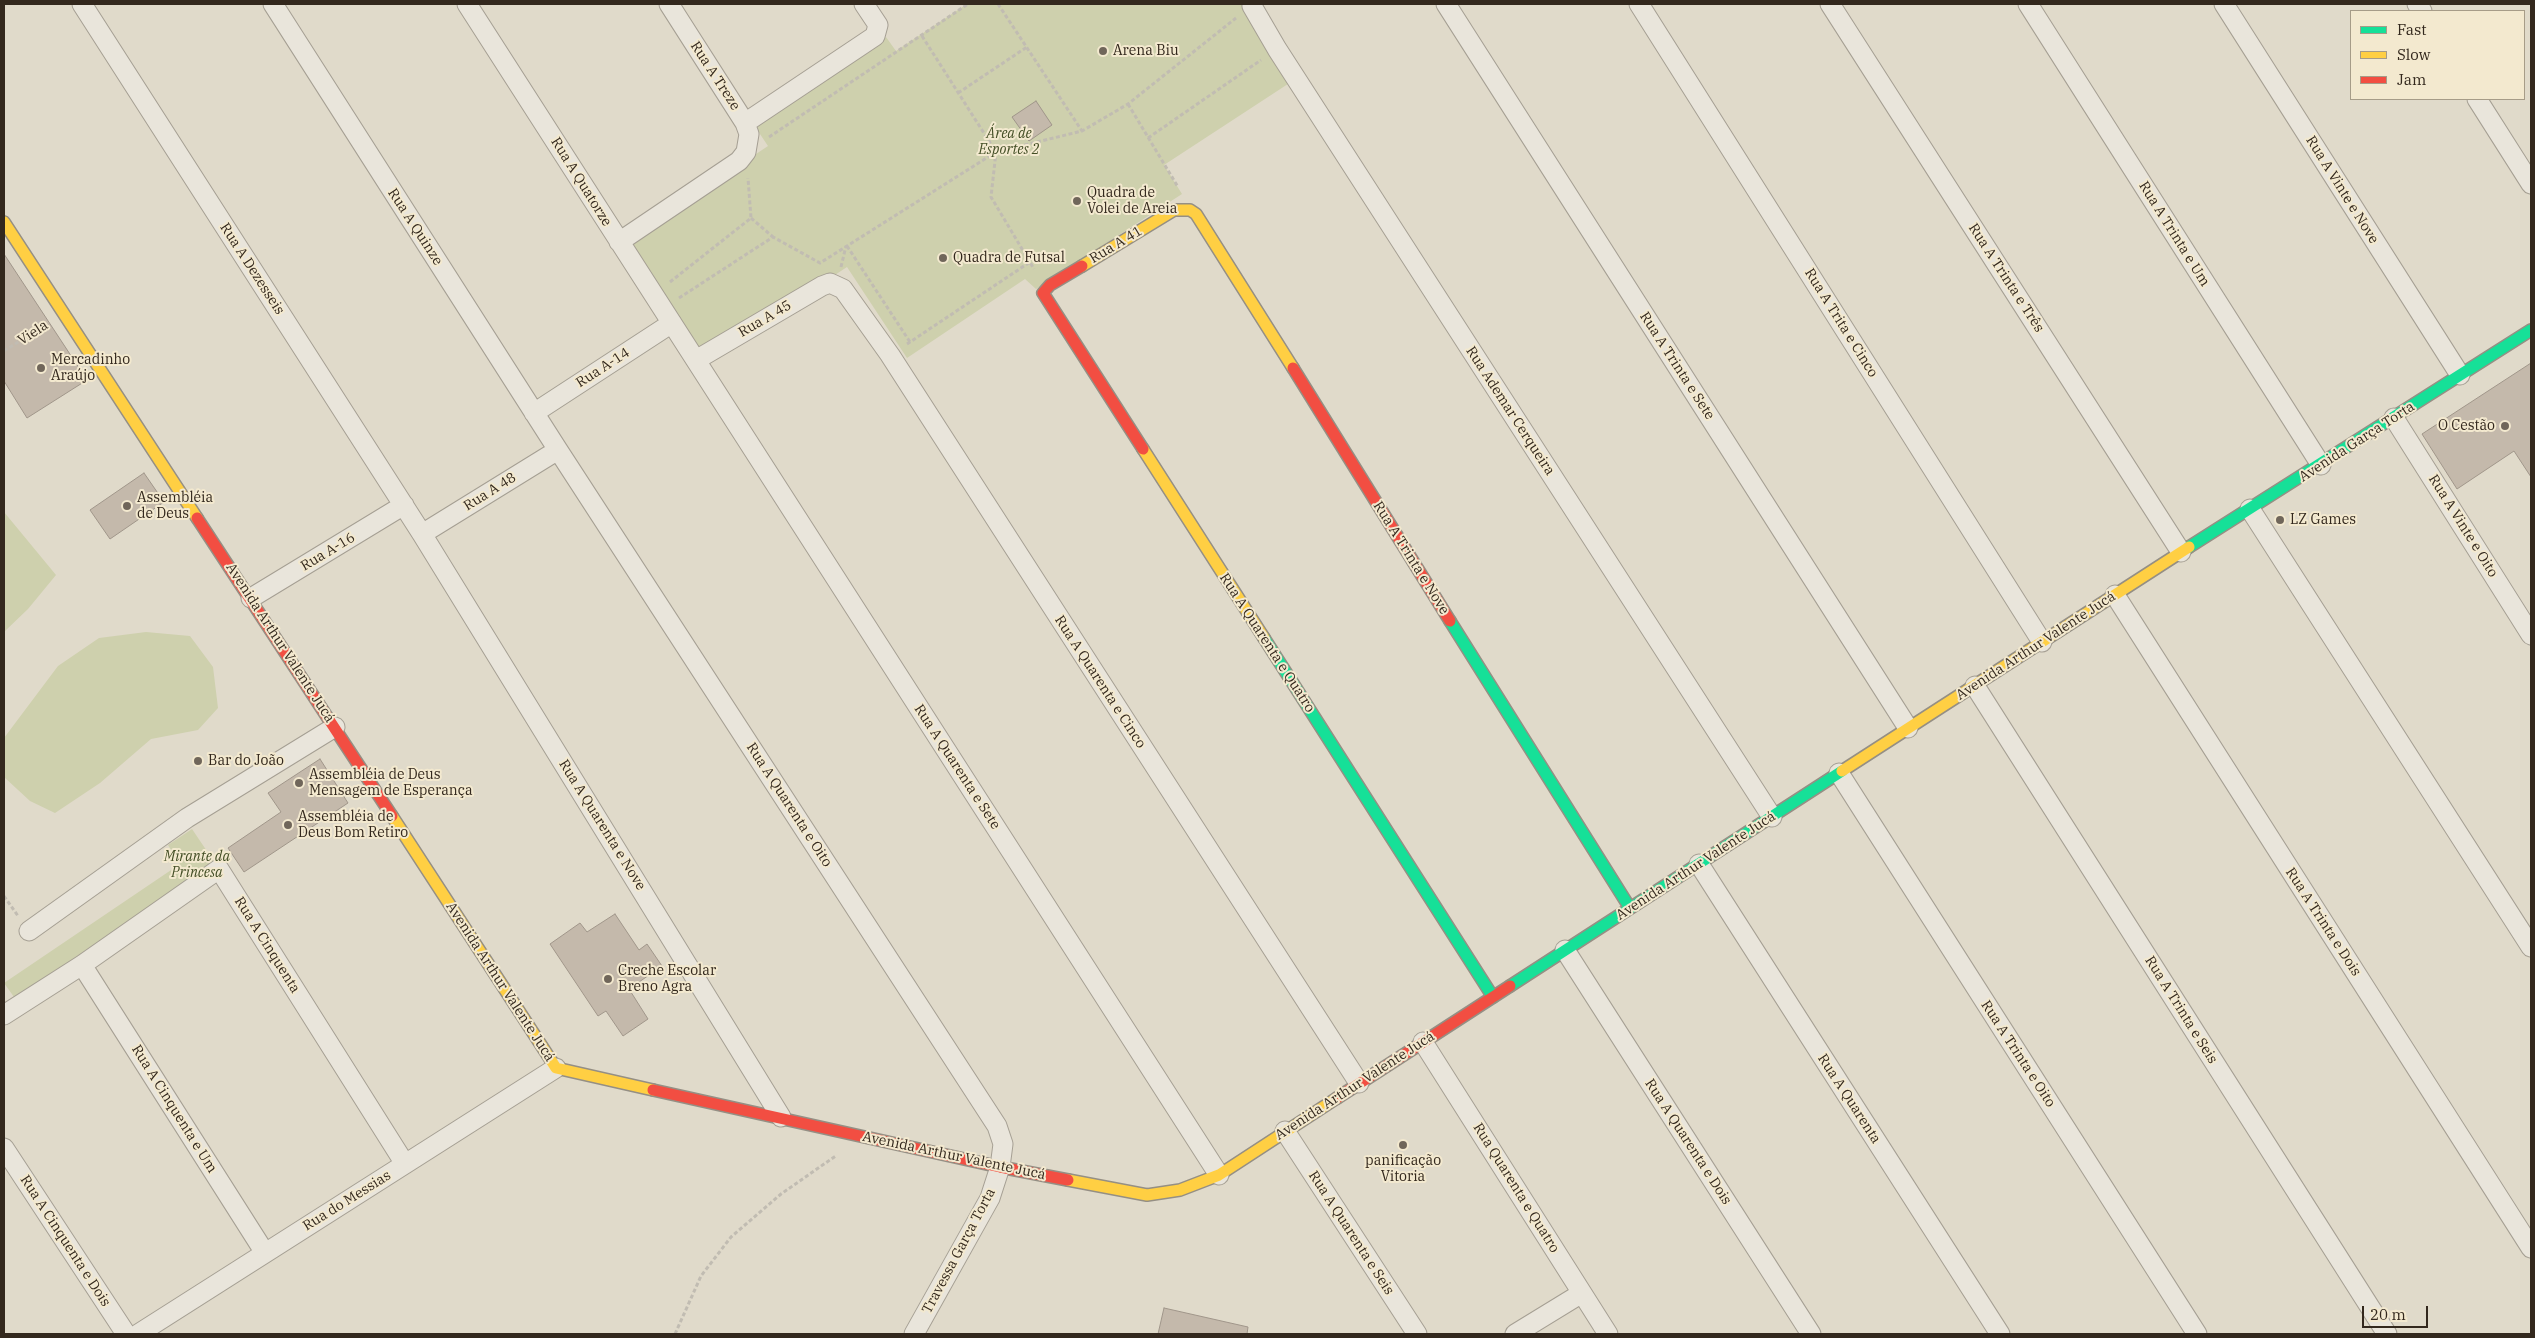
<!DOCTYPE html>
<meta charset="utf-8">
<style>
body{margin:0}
#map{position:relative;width:2535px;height:1338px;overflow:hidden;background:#e0daca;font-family:"IBM Plex Serif",serif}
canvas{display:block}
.frame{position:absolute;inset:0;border:5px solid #33281d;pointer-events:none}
.legend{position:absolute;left:2350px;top:10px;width:175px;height:90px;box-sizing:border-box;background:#f3e9cf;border:1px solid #a69c88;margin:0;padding:6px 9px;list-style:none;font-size:15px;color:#33281d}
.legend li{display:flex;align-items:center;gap:10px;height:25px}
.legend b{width:25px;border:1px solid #a69c88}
.scale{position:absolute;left:2362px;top:1306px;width:66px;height:22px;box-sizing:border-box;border:2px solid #33281d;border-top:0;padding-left:6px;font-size:15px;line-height:18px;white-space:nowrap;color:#33281d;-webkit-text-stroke:4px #f3e9cf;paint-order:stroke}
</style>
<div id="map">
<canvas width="2535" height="1338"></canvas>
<div class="frame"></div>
<ul class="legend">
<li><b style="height:6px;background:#16e098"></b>Fast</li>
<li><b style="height:6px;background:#ffcf43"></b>Slow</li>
<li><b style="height:6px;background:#f24e42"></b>Jam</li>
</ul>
<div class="scale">20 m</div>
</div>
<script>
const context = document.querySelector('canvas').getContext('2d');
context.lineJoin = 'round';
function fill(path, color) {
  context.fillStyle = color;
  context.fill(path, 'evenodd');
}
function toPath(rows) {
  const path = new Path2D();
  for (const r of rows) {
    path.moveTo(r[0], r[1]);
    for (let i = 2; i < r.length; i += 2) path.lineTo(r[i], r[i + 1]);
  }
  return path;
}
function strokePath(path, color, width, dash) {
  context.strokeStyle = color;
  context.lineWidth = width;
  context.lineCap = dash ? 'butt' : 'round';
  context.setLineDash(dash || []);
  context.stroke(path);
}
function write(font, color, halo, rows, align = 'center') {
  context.font = font + ' "IBM Plex Serif",serif';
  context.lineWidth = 4;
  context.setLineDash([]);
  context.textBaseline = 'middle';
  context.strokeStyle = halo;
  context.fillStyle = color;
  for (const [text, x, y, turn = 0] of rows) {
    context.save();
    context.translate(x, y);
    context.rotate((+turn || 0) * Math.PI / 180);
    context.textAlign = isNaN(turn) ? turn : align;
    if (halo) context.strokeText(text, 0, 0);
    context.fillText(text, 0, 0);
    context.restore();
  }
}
fill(toPath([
 [967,4,1241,4,1291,82,1164,165,1182,194,1036,289,1025,279,907,358,847,267,703,362,624,242,768,146,754,125,886,37,896,51],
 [4,512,56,575,28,609,4,632],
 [146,632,190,636,213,667,218,708,198,730,151,739,100,783,55,813,30,801,4,777,4,738,58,666,99,638],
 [192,829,219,869,19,1004,4,983,180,864,168,845]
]), '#ced0ad');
const building = toPath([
 [1036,101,1052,125,1029,141,1012,117,1036,101],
 [4,254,87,380,27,418,4,381,4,254],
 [2531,363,2531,477,2514,451,2457,489,2422,434,2531,363],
 [144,473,164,502,110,539,90,510,144,473],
 [320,759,348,803,244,872,228,848,281,812,268,793,320,759],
 [615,914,639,950,647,944,662,966,629,989,648,1019,623,1036,606,1011,598,1016,550,944,580,923,587,932,615,914],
 [1164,1308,1248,1327,1247,1334,1158,1334,1164,1308]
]);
fill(building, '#c4b9ab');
strokePath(building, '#a0968a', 1);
const street = toPath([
 [82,4,422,534,781,1117],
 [273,4,558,450,997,1126,1003,1144,1000,1167,990,1198,914,1334],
 [467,4,1219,1175],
 [1253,4,1252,6,1277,49,1772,817],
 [1446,4,1908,728],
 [1639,4,2042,642],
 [1830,4,2181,552],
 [2028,4,2321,465],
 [2224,4,2460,375],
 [2417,4,2422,11],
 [2477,99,2531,184],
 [745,123,875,36,878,25,864,4],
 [619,242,739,161,746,152,749,134,745,123,669,4],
 [696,360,822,286,830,283,843,289,890,355,1359,1083],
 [534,413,672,323],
 [2394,418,2531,635],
 [2250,509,2531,947],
 [422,534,558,450],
 [2115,595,2531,1248],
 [251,598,404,505],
 [1975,686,2387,1334],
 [1839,773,2197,1334],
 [1699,864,2000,1334],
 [29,931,187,818,335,727],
 [1565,950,1811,1334],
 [82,965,265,1253],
 [4,1015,82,965,219,869,405,1164],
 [1423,1042,1608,1334],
 [1285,1131,1417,1334],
 [4,1148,126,1334],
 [138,1334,556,1068],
 [1515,1334,1582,1293]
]);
const fast = toPath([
 [2189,547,2531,330],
 [1450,621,1630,908],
 [1264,638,1493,997],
 [1510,986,1842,771]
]);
const slow = toPath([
 [4,222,197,518],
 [1082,266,1174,210,1190,210,1196,214,1293,368],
 [1143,449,1264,638],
 [1842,771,2189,547],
 [392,816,556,1068,653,1090],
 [1068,1180,1147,1195,1180,1190,1219,1175,1337,1098]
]);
const jam = toPath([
 [1082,266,1050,285,1043,293,1143,449],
 [1293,368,1450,621],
 [197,518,392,816],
 [653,1090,1000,1167,1068,1180],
 [1337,1098,1510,986]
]);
strokePath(street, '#a59f93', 21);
strokePath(fast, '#958f84', 14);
strokePath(slow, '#958f84', 14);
strokePath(jam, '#958f84', 14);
strokePath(toPath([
 [998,4,1082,131],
 [922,36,996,152,991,197,1034,269],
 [958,93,1027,47],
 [1128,104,1178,187],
 [769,137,968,4],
 [1148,138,1261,60],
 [751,218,773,237],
 [847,246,910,342],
 [841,267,846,246],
 [670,282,751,218,748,178],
 [679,298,773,237,820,263,996,152,1082,131,1128,104,1236,18],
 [907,344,1030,262],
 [4,351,45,325],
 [4,896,18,916],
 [675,1334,701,1276,731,1237,781,1194,837,1155]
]), '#c1bcb2', 3, [4, 2.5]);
strokePath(street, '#e9e5db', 19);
strokePath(fast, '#16e098', 11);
strokePath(slow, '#ffcf43', 11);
strokePath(jam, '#f24e42', 11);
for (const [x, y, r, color] of [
 [1103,51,5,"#70665a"],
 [1077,201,5,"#70665a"],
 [943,258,5,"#70665a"],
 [41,368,5,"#70665a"],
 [2505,426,5,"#70665a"],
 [127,506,5,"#70665a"],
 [2280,520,5,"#70665a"],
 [198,761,5,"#70665a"],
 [299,783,5,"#70665a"],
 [288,825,5,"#70665a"],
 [608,979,5,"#70665a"],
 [1403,1145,5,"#70665a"]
]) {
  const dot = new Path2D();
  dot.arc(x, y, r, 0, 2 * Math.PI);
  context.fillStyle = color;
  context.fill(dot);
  strokePath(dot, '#f3e9cf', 2);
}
write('14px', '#33281d', '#f3e9cf', [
 ["Arena Biu",1113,51],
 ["Quadra de",1087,193],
 ["Volei de Areia",1087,209],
 ["Quadra de Futsal",953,258],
 ["Mercadinho",51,360],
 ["Araújo",51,376],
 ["O Cestão",2495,426,"right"],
 ["Assembléia",137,498],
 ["de Deus",137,514],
 ["LZ Games",2290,520],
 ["Bar do João",208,761],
 ["Assembléia de Deus",309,775],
 ["Mensagem de Esperança",309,791],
 ["Assembléia de",298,817],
 ["Deus Bom Retiro",298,833],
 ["Creche Escolar",618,971],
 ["Breno Agra",618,987],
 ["panificação",1403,1161,"center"],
 ["Vitoria",1403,1177,"center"]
], 'left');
write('14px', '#33281d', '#f3e9cf', [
 ["Rua A Treze",715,76,57],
 ["Rua A Quatorze",581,182,58],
 ["Rua A Vinte e Nove",2342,190,58],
 ["Rua A Quinze",415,227,57],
 ["Rua A Trinta e Um",2174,234,58],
 ["Rua A 41",1116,245,-31],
 ["Rua A Dezesseis",252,269,57],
 ["Rua A Trinta e Três",2006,278,57],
 ["Rua A 45",765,319,-30],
 ["Rua A Trita e Cinco",1841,323,58],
 ["Viela",33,333,-33],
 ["Rua A Trinta e Sete",1677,366,57],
 ["Rua A-14",603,368,-33],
 ["Rua Ademar Cerqueira",1510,411,57],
 ["Avenida Garça Torta",2357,442,-33],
 ["Rua A 48",490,492,-32],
 ["Rua A Vinte e Oito",2463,526,58],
 ["Rua A-16",328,552,-31],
 ["Rua A Trinta e Nove",1411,558,58],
 ["Avenida Arthur Valente Jucá",280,643,57],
 ["Rua A Quarenta e Quatro",1267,643,57],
 ["Avenida Arthur Valente Jucá",2036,646,-33],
 ["Rua A Quarenta e Cinco",1100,682,57],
 ["Rua A Quarenta e Sete",957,767,57],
 ["Rua A Quarenta e Oito",789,805,57],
 ["Rua A Quarenta e Nove",602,825,58],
 ["Avenida Arthur Valente Jucá",1696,866,-33],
 ["Rua A Trinta e Dois",2323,922,57],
 ["Rua A Cinquenta",267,945,58],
 ["Avenida Arthur Valente Jucá",500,982,57],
 ["Rua A Trinta e Seis",2181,1010,58],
 ["Rua A Trinta e Oito",2018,1054,57],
 ["Avenida Arthur Valente Jucá",1355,1086,-33],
 ["Rua A Quarenta",1849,1099,57],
 ["Rua A Cinquenta e Um",174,1109,58],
 ["Rua A Quarenta e Dois",1688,1142,57],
 ["Avenida Arthur Valente Jucá",954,1156,12],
 ["Rua Quarenta e Quatro",1516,1188,58],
 ["Rua do Messias",347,1201,-32],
 ["Rua A Quarenta e Seis",1351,1233,57],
 ["Rua A Cinquenta e Dois",65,1241,57],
 ["Travessa Garça Torta",959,1251,-62]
]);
write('italic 14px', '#434e25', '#f3e9cf', [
 ["Área de",1009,134],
 ["Esportes 2",1009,150],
 ["Mirante da",197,857],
 ["Princesa",197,873]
]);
</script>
